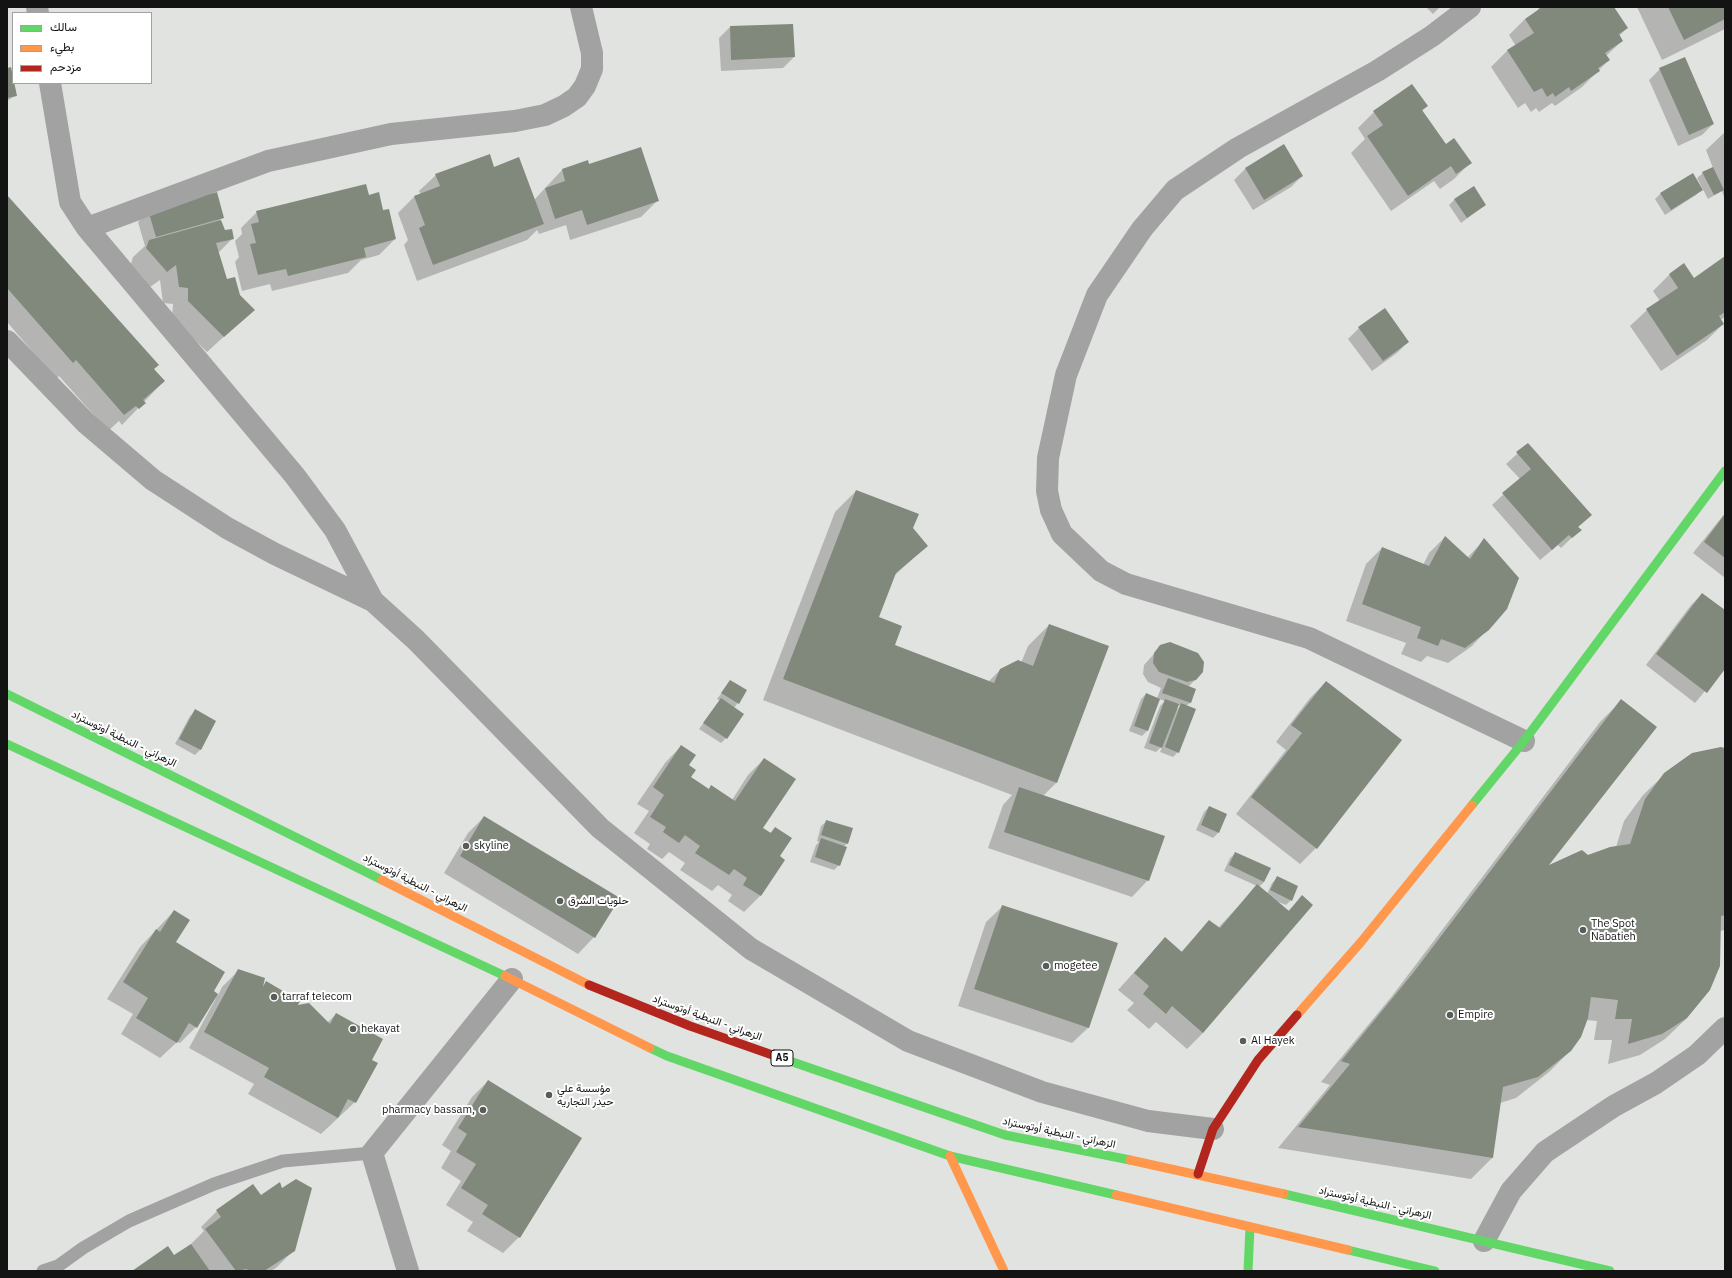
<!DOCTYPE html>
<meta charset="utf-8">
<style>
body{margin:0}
#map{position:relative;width:1732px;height:1278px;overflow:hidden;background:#e1e3e0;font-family:"IBM Plex Sans",Vazirmatn,sans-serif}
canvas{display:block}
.frame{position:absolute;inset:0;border:8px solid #121312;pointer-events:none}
.legend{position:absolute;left:12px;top:12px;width:140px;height:72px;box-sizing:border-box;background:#fff;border:1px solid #a0a1a0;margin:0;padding:5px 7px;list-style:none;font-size:12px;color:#121312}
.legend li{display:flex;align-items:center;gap:8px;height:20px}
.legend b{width:20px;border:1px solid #a0a1a0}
</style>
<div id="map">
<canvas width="1732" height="1278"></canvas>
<div class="frame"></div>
<ul class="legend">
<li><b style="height:5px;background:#63d668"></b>سالك</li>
<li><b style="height:5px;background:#ff974d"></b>بطيء</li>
<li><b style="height:5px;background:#b3261e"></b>مزدحم</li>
</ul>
</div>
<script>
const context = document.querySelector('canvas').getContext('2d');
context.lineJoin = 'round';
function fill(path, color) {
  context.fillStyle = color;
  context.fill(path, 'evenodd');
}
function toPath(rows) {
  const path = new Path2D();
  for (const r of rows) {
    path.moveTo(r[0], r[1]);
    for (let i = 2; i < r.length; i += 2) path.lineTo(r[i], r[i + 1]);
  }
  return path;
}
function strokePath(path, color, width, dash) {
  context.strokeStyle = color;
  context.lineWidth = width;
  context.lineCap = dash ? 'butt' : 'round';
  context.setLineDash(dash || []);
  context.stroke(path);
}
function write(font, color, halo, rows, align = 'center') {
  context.font = font + ' "IBM Plex Sans",Vazirmatn,sans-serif';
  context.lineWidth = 4;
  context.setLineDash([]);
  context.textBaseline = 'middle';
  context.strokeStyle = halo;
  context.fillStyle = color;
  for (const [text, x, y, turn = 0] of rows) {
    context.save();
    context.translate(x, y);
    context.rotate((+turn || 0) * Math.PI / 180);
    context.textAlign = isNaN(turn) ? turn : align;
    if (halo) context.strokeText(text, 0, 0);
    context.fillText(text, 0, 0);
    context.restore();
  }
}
fill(toPath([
 [1426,7,1440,7,1433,14],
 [1539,7,1613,7,1627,28,1619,36,1622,41,1606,56,1609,60,1582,87,1555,106,1552,103,1539,112,1536,108,1531,112,1525,103,1518,108,1491,67,1507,51,1516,46,1509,35,1525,19,1538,11],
 [1637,7,1725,7,1725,29,1662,60],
 [730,27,794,57,783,68,721,71,719,38],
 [7,69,16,95,7,101],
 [1660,69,1713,124,1702,135,1678,146,1649,80],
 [1427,106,1422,111,1445,146,1470,163,1454,179,1440,189,1434,181,1391,211,1351,153,1365,139,1358,128,1374,112],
 [1725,132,1725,200,1722,191,1708,199,1697,178,1703,173,1713,168,1706,150],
 [1284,146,1302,176,1291,187,1253,210,1234,180,1245,169],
 [587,161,589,165,658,200,641,217,570,240,566,225,539,234,537,230,527,240,417,281,404,245,408,240,398,213,414,197,421,195,419,191,436,175,493,168,534,200,562,170],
 [1692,175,1702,189,1696,195,1665,215,1655,199,1660,194],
 [7,196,164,381,122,425,119,421,108,431,59,376,56,379,7,322],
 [368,196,382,211,395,239,379,255,361,260,348,273,272,291,270,284,242,291,235,262,239,257,235,241,242,234,241,228,257,212],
 [1454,200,1485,205,1461,223,1449,205],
 [149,211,223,217,220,220,224,231,233,238,218,253,227,281,253,310,207,352,172,317,173,304,163,303,160,280,150,287,131,264,133,257,145,246,138,222],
 [1725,258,1725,317,1720,320,1723,324,1707,340,1661,371,1630,326,1647,310,1660,301,1653,291,1669,275,1684,265,1693,279],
 [1359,328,1408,342,1397,353,1372,371,1348,339],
 [1528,444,1580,530,1561,548,1558,545,1540,560,1492,505,1520,479,1506,464],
 [856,491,912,528,926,546,893,577,878,618,893,646,989,681,1000,670,1021,663,1028,646,1049,625,1108,647,1056,783,1043,796,1148,880,1132,897,988,848,1003,805,1012,795,763,700,835,512],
 [1725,513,1725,578,1693,553],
 [1445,537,1467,558,1484,540,1488,629,1472,646,1448,663,1427,656,1421,662,1401,654,1406,643,1346,621,1366,564,1382,548,1423,565,1429,553],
 [1702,594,1725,612,1725,667,1695,703,1646,665,1691,605],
 [1161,646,1196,679,1188,687,1195,689,1190,703,1186,706,1178,752,1173,757,1160,752,1163,745,1156,752,1144,748,1160,706,1165,701,1159,699,1147,731,1142,736,1129,731,1141,699,1146,694,1157,698,1161,688,1148,682,1143,674,1144,665],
 [1177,705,1180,706,1175,711],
 [731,681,746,691,734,708,726,738,721,743,699,729,720,701,717,699],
 [1326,682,1316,848,1300,864,1236,814,1286,750,1276,742,1310,698],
 [1621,701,1546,867,1616,847,1624,821,1643,795,1665,774,1725,749,1725,930,1720,931,1687,1018,1665,1039,1640,1055,1608,1064,1612,1040,1594,1040,1597,1021,1586,1020,1570,1051,1549,1072,1516,1098,1500,1103,1492,1158,1471,1179,1278,1148,1330,1085,1321,1082,1392,996,1600,722],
 [195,711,215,721,200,750,195,755,175,744,190,716],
 [681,746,688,765,690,777,708,790,712,786,732,800,748,775,764,759,762,828,770,833,775,828,778,856,784,860,760,896,744,912,728,901,732,895,718,885,712,891,680,870,685,863,669,852,662,859,647,849,650,844,634,833,649,811,637,804,665,763],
 [1209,807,1218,833,1213,838,1196,830,1204,812],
 [484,817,618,898,594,937,578,954,444,873,468,833],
 [827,821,847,843,844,847,839,865,834,870,810,862,816,845,819,842,817,841,821,826],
 [1236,853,1264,882,1259,887,1267,894,1272,883,1277,878,1291,900,1286,905,1276,901,1288,911,1302,897,1203,1033,1187,1049,1156,1022,1149,1029,1127,1010,1134,1003,1118,990,1165,938,1181,952,1209,921,1218,928,1257,886,1224,871,1230,858],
 [1003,906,1089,1027,1072,1043,958,1006,986,922],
 [174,911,174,942,212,991,218,995,222,987,239,970,262,987,266,982,296,1007,327,1023,336,1014,371,1060,355,1102,321,1134,248,1094,254,1084,189,1048,216,998,215,997,196,1027,180,1043,177,1042,160,1058,121,1034,133,1014,107,999,140,947],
 [488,1081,519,1237,503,1253,467,1231,473,1222,446,1205,461,1181,441,1168,451,1151,442,1145,472,1097],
 [253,1185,294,1250,277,1267,271,1271,134,1271,174,1257,189,1246,204,1231,201,1227,217,1211]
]), '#0003');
fill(toPath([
 [1542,7,1614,7,1628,28,1619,34,1623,41,1605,53,1610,60,1598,68,1600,71,1571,91,1569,87,1555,97,1553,93,1547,97,1542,88,1534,92,1507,50,1534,33,1525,19],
 [1668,7,1725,7,1725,19,1684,40],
 [793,24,795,57,731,60,730,26],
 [1685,57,1714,124,1689,135,1659,68],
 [11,67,17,96,7,98,7,68],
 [1412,84,1428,106,1422,110,1446,144,1454,138,1472,163,1456,174,1451,166,1408,196,1367,136,1383,125,1373,111],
 [1284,144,1303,176,1264,200,1245,168],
 [641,147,659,201,587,225,582,210,555,219,545,188,565,181,562,169,588,160,589,164],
 [490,154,494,167,519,157,544,224,433,265,419,228,425,225,414,196,440,186,435,174],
 [1713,167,1724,190,1714,195,1702,172],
 [1693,173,1703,190,1671,210,1660,193],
 [366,184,369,195,379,192,383,210,389,209,396,239,364,248,366,257,288,276,286,269,258,275,250,244,256,243,251,224,259,222,256,211],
 [1474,186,1486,205,1467,218,1454,199],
 [217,192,224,218,156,237,148,210],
 [7,195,159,365,154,369,165,381,143,400,146,403,139,409,136,406,124,415,76,360,73,363,7,288],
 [221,220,225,230,232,229,234,239,216,243,227,279,235,277,240,295,255,310,224,337,188,301,188,288,179,287,176,265,167,272,146,248,149,240],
 [1725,256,1725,312,1719,316,1724,324,1677,356,1646,309,1678,288,1669,274,1684,263,1694,278],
 [1385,308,1409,342,1383,361,1358,327],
 [1528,443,1592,515,1578,527,1582,530,1572,538,1569,535,1552,550,1502,493,1531,469,1516,452],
 [856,490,919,514,913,528,928,546,896,573,879,617,902,626,895,645,994,683,1000,669,1018,660,1033,666,1049,624,1109,646,1057,783,783,679],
 [1725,514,1725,558,1704,542],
 [1445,536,1470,559,1484,538,1519,578,1507,609,1489,630,1465,648,1441,639,1438,646,1417,638,1421,627,1362,604,1382,547,1429,566],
 [1702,593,1725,610,1725,669,1707,693,1656,654],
 [1170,642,1198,653,1204,662,1203,672,1196,680,1187,682,1159,672,1153,663,1154,653,1160,645],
 [1168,678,1196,689,1191,703,1162,693],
 [730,680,747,690,739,704,721,693],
 [1326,681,1402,740,1317,849,1251,797,1302,733,1291,725],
 [1146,693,1160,699,1148,731,1134,726],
 [721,698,744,714,727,739,703,723],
 [1165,699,1179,704,1162,748,1149,743],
 [1621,699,1657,727,1549,865,1582,850,1588,855,1610,847,1630,844,1645,799,1664,773,1692,753,1721,747,1725,748,1725,915,1721,916,1720,966,1710,990,1687,1018,1662,1034,1628,1044,1632,1019,1615,1019,1618,1000,1591,997,1588,1018,1581,1037,1571,1051,1538,1077,1503,1087,1493,1158,1298,1127,1350,1064,1341,1061,1413,973],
 [1181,703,1196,709,1179,753,1165,747],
 [195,709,216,721,201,750,179,739],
 [681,745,696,755,689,765,696,770,691,777,709,789,711,785,735,801,764,758,796,779,763,828,771,833,775,827,792,838,780,856,785,860,761,896,743,885,747,878,734,869,729,875,695,853,700,846,685,835,679,843,663,832,666,827,650,817,664,795,653,787],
 [1019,787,1165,836,1149,881,1004,832],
 [1209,806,1227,814,1219,833,1201,825],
 [484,816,620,898,595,938,460,856],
 [826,820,853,828,848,844,821,835],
 [821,838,847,847,840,866,815,857],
 [1235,852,1271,868,1264,882,1229,865],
 [1277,876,1298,886,1292,901,1270,890],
 [1257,884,1289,911,1302,895,1313,905,1203,1033,1172,1006,1166,1014,1143,994,1149,986,1134,973,1165,937,1182,952,1209,920,1220,928],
 [1002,905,1118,943,1089,1028,974,989],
 [174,910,190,920,176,942,225,972,214,991,218,994,197,1028,189,1023,177,1043,136,1018,148,998,123,982,156,929,160,932],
 [238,969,265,978,263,987,266,981,300,1001,298,1005,309,1003,330,1024,336,1013,383,1039,372,1060,378,1063,356,1103,348,1099,338,1118,264,1077,269,1068,204,1032],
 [488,1080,582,1138,520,1238,482,1214,488,1205,461,1188,476,1164,456,1152,467,1134,458,1128],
 [296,1179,312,1188,295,1251,264,1271,248,1271,247,1269,236,1271,205,1229,221,1217,216,1210,253,1184,261,1195,280,1182,282,1188],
 [191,1244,210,1271,132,1271,168,1246,174,1255]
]), '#80897c');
strokePath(toPath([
 [43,1271,58,1266,83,1248,129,1221,214,1184,283,1161,372,1153]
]), '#a2a2a2', 13);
strokePath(toPath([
 [37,7,38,13],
 [1470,7,1432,36,1377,71,1238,148,1175,190,1142,229,1097,295,1066,375,1048,458,1047,491,1051,510,1062,534,1101,571,1126,584,1309,638,1524,741],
 [50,83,70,202,87,228,295,476,335,530,373,601],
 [87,228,268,161,391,134,515,121,545,115,564,106,577,97,585,86,592,69,592,53,581,7],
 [7,341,86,423,153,480,227,528,275,554,373,601,416,640,600,828,751,949,908,1041,1042,1092,1148,1121,1213,1129],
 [1484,1241,1511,1191,1545,1152,1614,1106,1656,1083,1697,1055,1725,1028],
 [408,1271,372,1153,512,979]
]), '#a2a2a2', 22);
strokePath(toPath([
 [7,694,382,880],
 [7,744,505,976],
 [1472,805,1524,741,1725,471],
 [650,1048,667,1056,950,1156,1116,1195],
 [781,1058,1005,1135,1130,1160],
 [1284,1194,1610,1271],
 [1348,1250,1435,1271],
 [1248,1271,1250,1227]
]), '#63d668', 9);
strokePath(toPath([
 [382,880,589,985],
 [505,976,650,1048],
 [1297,1015,1361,942,1472,805],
 [950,1156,1004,1271],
 [1130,1160,1284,1194],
 [1116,1195,1348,1250]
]), '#ff974d', 9);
strokePath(toPath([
 [589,985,690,1026,781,1058],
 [1198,1174,1213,1129,1258,1060,1297,1015]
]), '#b3261e', 9);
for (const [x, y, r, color] of [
 [466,846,4,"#5a5c5a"],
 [560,901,4,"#5a5c5a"],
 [1583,930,4,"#5a5c5a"],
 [1046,966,4,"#5a5c5a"],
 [274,997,4,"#5a5c5a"],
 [1450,1015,4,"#5a5c5a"],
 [353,1029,4,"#5a5c5a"],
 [1243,1041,4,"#5a5c5a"],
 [549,1095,4,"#5a5c5a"],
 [483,1110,4,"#5a5c5a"]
]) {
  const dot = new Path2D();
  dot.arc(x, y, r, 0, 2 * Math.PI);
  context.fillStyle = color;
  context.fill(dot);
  strokePath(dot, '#fff', 1.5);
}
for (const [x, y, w] of [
 [782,1058,22]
]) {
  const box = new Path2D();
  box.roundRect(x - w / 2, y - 8, w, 16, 3);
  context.fillStyle = '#fff';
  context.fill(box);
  strokePath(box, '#121312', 1);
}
write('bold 10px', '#121312', null, [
 ["A5",782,1058]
]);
write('11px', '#121312', '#fff', [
 ["الزهراني - النبطية أوتوستراد",124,739,26],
 ["الزهراني - النبطية أوتوستراد",415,883,27],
 ["الزهراني - النبطية أوتوستراد",707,1018,20],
 ["الزهراني - النبطية أوتوستراد",1059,1133,12],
 ["الزهراني - النبطية أوتوستراد",1375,1203,13]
]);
write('11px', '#121312', '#fff', [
 ["skyline",474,846],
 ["حلويات الشرق",568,901],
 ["The Spot",1591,924],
 ["Nabatieh",1591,937],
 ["mogetee",1054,966],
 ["tarraf telecom",282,997],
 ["Empire",1458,1015],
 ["hekayat",361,1029],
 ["Al Hayek",1251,1041],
 ["مؤسسة علي",557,1089],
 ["حيدر التجاريه",557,1102],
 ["pharmacy bassam,",475,1110,"right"]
], 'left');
</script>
